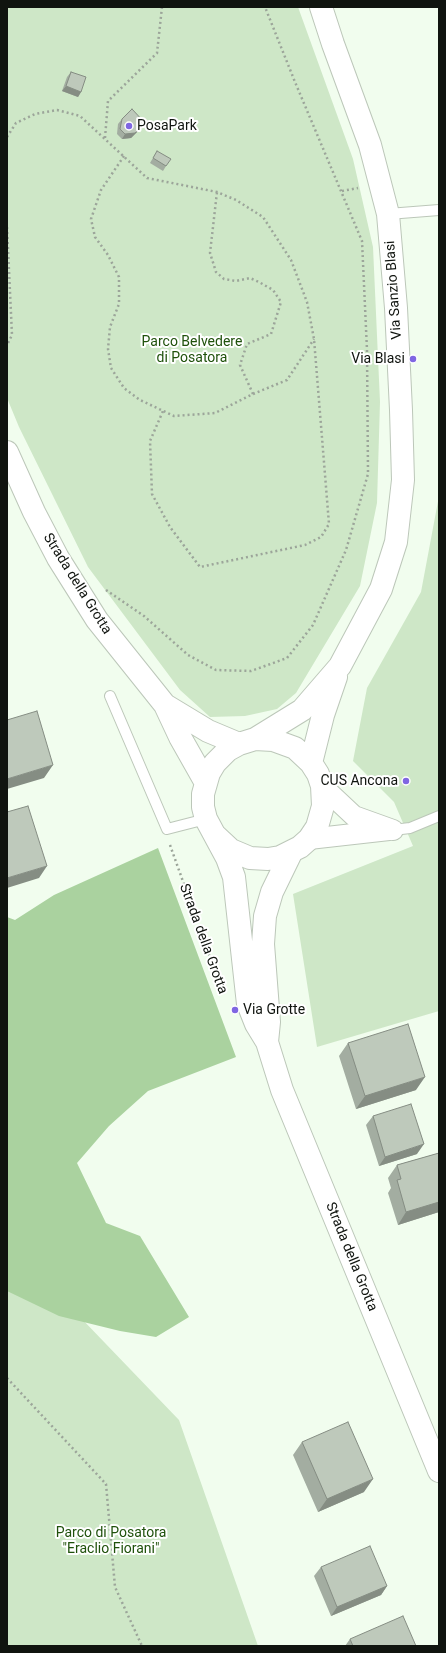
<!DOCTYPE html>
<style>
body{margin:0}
#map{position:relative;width:446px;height:1653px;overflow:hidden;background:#f1fdee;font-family:Roboto,sans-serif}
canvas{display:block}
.frame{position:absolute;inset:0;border:8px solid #10140f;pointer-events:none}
</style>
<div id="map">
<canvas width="446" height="1653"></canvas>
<div class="frame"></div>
</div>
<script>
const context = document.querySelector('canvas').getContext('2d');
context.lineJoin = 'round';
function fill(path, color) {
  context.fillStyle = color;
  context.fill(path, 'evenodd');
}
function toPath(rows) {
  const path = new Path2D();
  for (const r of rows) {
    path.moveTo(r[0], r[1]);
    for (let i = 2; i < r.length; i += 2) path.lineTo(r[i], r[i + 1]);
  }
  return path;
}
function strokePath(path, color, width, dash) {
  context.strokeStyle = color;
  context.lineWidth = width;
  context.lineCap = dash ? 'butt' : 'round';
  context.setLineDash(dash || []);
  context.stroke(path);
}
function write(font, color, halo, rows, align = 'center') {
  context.font = font + ' Roboto,sans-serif';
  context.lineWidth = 4;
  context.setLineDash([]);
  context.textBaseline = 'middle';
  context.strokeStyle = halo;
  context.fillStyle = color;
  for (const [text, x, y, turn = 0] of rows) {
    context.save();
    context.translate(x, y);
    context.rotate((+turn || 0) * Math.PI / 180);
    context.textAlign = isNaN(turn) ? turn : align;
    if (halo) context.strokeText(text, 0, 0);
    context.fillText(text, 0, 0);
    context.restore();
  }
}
fill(toPath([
 [7,7,298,7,353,159,373,247,380,402,377,503,360,586,296,693,277,709,245,716,210,717,180,690,88,567,19,427,7,398],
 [439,496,439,1011,317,1047,293,894,413,846,394,802,353,761,367,688,421,592],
 [7,1241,179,1420,258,1646,7,1646]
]), '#cee7c7');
fill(toPath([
 [158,848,236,1057,148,1091,109,1126,77,1163,106,1223,140,1236,189,1317,156,1337,120,1331,59,1316,7,1291,7,917,15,920,54,895]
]), '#aad29f');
const lane = toPath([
 [388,214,439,210],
 [110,696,167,829,206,819],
 [393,830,410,828,439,816]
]);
const street = toPath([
 [322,786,354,816,393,830],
 [309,839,389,830]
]);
const secondary = toPath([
 [7,452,34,512,58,558,97,620,165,705,180,737,206,783],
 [165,705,208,731,239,744],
 [255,739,302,710,340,666,381,589,396,542,403,480,401,410,396,308,388,214,370,145,333,44,321,7],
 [311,763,323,715,336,677],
 [216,836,231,850,250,858,268,859,280,857,300,847,309,839,317,827,323,806,322,786,318,774,311,763,295,748,273,740,255,739,239,744,228,750,215,763,209,773,203,794,203,807,206,819,227,858,234,877,248,1004,256,1024,267,1042,282,1090,439,1471],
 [267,1042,269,1022,263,944,265,916,272,892,291,853]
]);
strokePath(lane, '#bcc7b9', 12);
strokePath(street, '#bcc7b9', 22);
strokePath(secondary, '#bcc7b9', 24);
strokePath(toPath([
 [7,137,16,123,35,114,57,110,80,116,147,178,217,192,236,200,263,217,291,260,307,302,314,339,329,524,321,537,305,545,200,567,170,527,152,494,150,441,163,411],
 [105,138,108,101,157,53,162,7],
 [124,156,101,190,91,219,95,237,108,255,119,277,119,304,110,327,108,349,111,368,124,388,140,400,174,416,215,413,253,394,240,365,247,344,271,334,281,302,273,290,259,282,250,278,236,281,224,279,216,272,210,253,217,192],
 [342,191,358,188],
 [7,227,12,335,7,345],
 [253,394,287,380,314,339],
 [106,590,144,616,188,655,216,670,251,671,287,658,313,625,346,550,368,474,367,350,362,241,295,82,265,7],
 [170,845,222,991],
 [7,1378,106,1484,115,1587,142,1646]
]), '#9ca59a', 2.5, [2, 3]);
strokePath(lane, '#fff', 10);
strokePath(street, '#fff', 20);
strokePath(secondary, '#fff', 22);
fill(toPath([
 [71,72,81,92,78,97,62,91,67,77],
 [122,119,145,123,142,127,131,138,122,139,117,134,118,124],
 [157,151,166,166,163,171,150,163],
 [348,1043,416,1090,356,1109,339,1056],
 [373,1116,417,1154,379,1166,366,1125],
 [439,1153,439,1212,398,1225,388,1193,391,1188,388,1178,397,1165],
 [302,1442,364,1492,318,1512,293,1455],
 [321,1567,387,1586,381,1595,331,1616,314,1576],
 [350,1639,416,1646,345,1646]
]), '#a3ada1');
fill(toPath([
 [66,86,81,92,78,97,62,91],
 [145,123,142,127,131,138,122,139,125,134],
 [53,765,44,778,7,789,7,779],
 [47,866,39,878,7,888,7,878],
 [425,1077,416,1090,356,1109,365,1096],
 [424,1144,417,1154,379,1166,385,1157],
 [439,1202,439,1212,398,1225,406,1212],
 [373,1479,364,1492,318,1512,327,1499],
 [387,1586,381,1595,331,1616,337,1607]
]), '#858d83');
const building = toPath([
 [71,72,86,77,81,92,66,86,71,72],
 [132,109,145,123,135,133,125,134,120,129,122,119,132,109],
 [157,151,171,159,166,166,153,158,157,151],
 [37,711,53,765,7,779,7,720,37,711],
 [28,806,47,866,7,878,7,812,28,806],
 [408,1024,425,1077,365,1096,348,1043,408,1024],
 [411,1104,424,1144,385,1157,373,1116,411,1104],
 [439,1153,439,1202,406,1212,397,1180,401,1179,397,1165,439,1153],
 [348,1422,373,1479,327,1499,302,1442,348,1422],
 [370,1546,387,1586,337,1607,321,1567,370,1546],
 [403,1616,416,1646,353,1646,350,1639,403,1616]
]);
fill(building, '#bec9bb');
strokePath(building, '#858d83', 1);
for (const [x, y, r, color] of [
 [129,126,4,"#7f66e2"],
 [413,359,4,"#7f66e2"],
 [406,781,4,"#7f66e2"],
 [235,1010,4,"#7f66e2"]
]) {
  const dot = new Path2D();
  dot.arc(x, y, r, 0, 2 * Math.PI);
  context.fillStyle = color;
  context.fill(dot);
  strokePath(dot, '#fff', 1.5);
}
write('14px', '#10140f', '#fff', [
 ["PosaPark",137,126],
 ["Via Blasi",405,359,"right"],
 ["CUS Ancona",398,781,"right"],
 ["Via Grotte",243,1010]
], 'left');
write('14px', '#10140f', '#fff', [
 ["Via Sanzio Blasi",394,290,-94],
 ["Strada della Grotta",77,584,58],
 ["Strada della Grotta",203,939,70],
 ["Strada della Grotta",351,1257,68]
]);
write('14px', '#1f510b', '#fff', [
 ["Parco Belvedere",192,342],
 ["di Posatora",192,358],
 ["Parco di Posatora",111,1533],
 ["\"Eraclio Fiorani\"",111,1549]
]);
</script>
